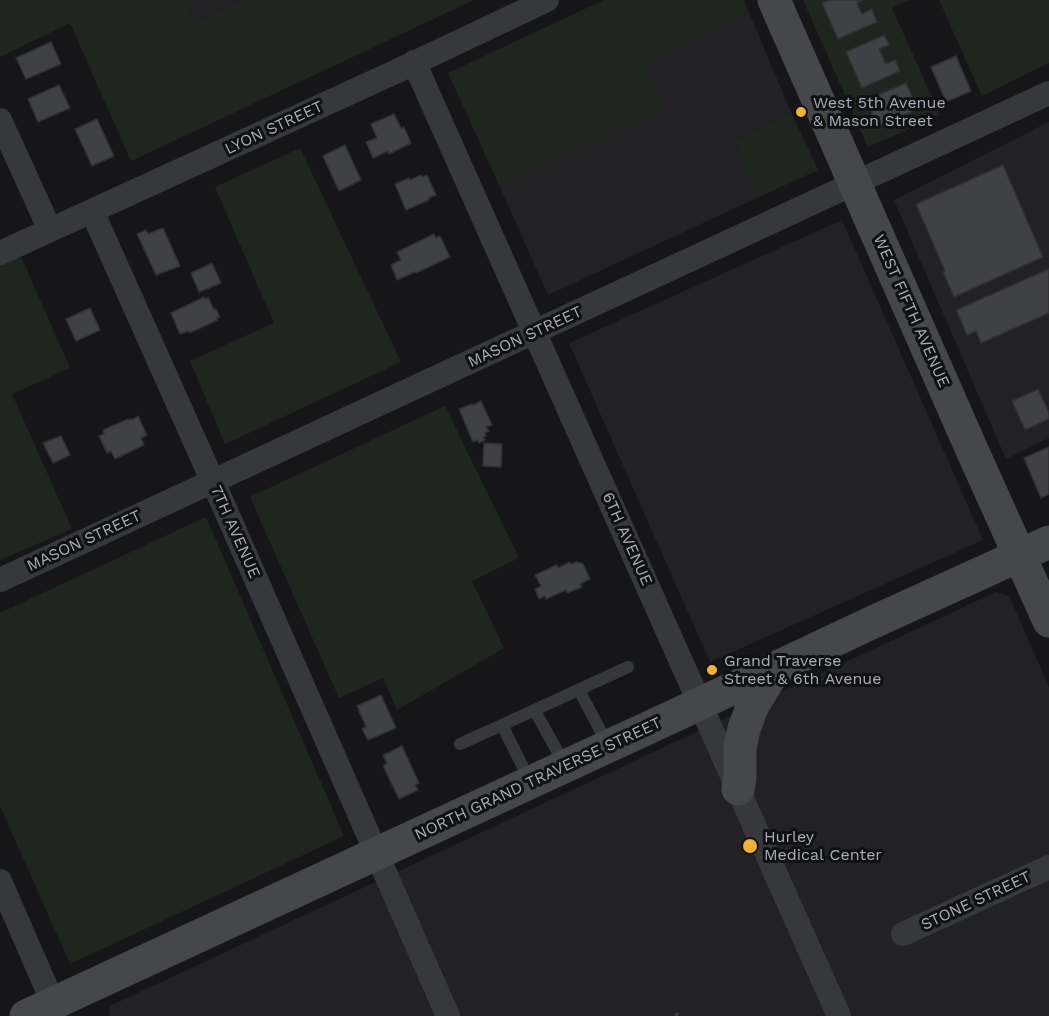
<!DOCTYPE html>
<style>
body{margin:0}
canvas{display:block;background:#161618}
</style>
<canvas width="1049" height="1016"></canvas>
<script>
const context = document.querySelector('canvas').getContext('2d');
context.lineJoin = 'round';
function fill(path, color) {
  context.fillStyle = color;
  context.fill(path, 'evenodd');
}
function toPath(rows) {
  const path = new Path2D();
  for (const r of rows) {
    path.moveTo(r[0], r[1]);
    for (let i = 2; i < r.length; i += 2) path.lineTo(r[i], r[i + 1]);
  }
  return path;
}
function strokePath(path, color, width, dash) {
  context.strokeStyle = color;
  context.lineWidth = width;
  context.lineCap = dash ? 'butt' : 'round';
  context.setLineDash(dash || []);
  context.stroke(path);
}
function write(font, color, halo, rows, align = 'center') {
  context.font = font + ' "Work Sans",sans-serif';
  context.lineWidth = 6;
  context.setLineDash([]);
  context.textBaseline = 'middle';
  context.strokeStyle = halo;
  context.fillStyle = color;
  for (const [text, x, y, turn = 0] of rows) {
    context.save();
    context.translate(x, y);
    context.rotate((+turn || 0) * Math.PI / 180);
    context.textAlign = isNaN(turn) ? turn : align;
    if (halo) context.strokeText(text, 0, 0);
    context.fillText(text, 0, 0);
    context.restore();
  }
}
fill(toPath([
 [185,0,242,0,195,23],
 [749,13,792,114,735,140,759,197,548,295,500,187,662,109,642,62],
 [1049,122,1049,438,1006,459,894,200],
 [842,220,983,540,710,662,569,343],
 [996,592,1009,596,1049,687,1049,1016,109,1016,110,1006]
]), '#222225');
fill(toPath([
 [0,0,185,0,195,23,242,0,474,0,131,161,70,23,0,57],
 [604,0,744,0,749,13,643,62,663,109,500,187,448,73],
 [803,0,909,0,892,8,940,115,868,147],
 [939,0,1049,0,1049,63,982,96],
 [792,114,818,170,759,197,735,140],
 [300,148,401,362,225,444,190,361,274,323,215,187],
 [19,252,70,368,12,394,72,529,0,560,0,262],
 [445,406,519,558,472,581,504,648,397,710,383,678,339,698,250,497],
 [206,517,344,836,70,964,0,806,0,613]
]), '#1e261f');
const building = toPath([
 [829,0,863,0,857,3,862,14,872,9,877,22,838,39,822,3,829,0],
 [884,35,889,45,879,49,886,64,895,60,900,71,862,88,846,52,884,35],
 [51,42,61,64,26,79,16,58,51,42],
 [956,56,971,91,946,102,931,67,956,56],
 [906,83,918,109,878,127,866,100,906,83],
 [59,85,70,108,38,122,28,99,59,85],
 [394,114,401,128,404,127,411,143,389,154,388,151,373,158,366,142,377,138,371,124,394,114],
 [97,119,114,156,92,166,75,129,97,119],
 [345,145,361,180,339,191,323,156,345,145],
 [1003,165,1043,257,954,297,943,272,945,271,916,204,1003,165],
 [421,175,422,177,427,175,436,195,428,198,429,200,406,210,395,184,409,178,410,180,421,175],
 [163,228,180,266,156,275,137,234,146,230,148,234,163,228],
 [434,234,436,238,440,236,450,257,416,273,415,272,397,280,391,265,401,260,397,252,434,234],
 [212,263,221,283,199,292,191,273,212,263],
 [1049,269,1049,313,981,343,976,331,967,335,956,310,1049,269],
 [204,297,206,299,208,297,214,310,216,309,220,317,217,318,218,320,189,333,189,331,180,334,171,313,204,297],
 [90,308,100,330,76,341,66,319,90,308],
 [1038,389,1049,413,1049,419,1025,430,1012,401,1038,389],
 [481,401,492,425,486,427,489,431,485,433,486,436,483,437,485,440,479,443,477,440,473,442,459,409,472,404,473,405,481,401],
 [138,416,147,435,141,438,144,445,115,459,111,451,107,453,99,436,104,434,103,430,128,419,129,420,132,419,132,420,138,416],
 [61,436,70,455,53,463,43,443,61,436],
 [484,443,502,444,501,467,483,466,484,443],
 [1049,447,1049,494,1041,498,1024,458,1049,447],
 [570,562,571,564,577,562,583,564,590,579,580,584,582,587,567,593,566,590,546,599,545,596,539,599,535,589,541,586,535,575,557,565,558,568,570,562],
 [381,695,396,728,368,740,362,729,366,727,357,706,381,695],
 [402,746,419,783,415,785,418,790,399,799,383,766,387,764,383,755,402,746]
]);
fill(building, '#404145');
strokePath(building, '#303034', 1.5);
strokePath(toPath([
 [676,1013,678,1016]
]), '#3d3f44', 4, [3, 4.5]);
strokePath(toPath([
 [579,690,608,745],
 [535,711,565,765],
 [502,725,628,667],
 [460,744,502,725,530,781]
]), '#37383d', 12);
strokePath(toPath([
 [414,62,839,1016],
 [0,120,50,230],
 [92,211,226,511,448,1016],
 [0,253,395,72,547,0],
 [0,580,1049,93],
 [0,881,53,1003],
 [903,934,1049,867]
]), '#37383d', 24);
strokePath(toPath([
 [774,0,972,450,1049,621],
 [738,789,740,778,740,748,744,729,752,707,769,679,772,670],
 [26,1016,678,714,871,623,1049,542]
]), '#45474d', 33);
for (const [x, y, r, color] of [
 [801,112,6,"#f2b134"],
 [712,670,6,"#f2b134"],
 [750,846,8,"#f2b134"]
]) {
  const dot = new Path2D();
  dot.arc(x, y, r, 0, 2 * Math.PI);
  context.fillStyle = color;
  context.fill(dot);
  strokePath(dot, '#111113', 2);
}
write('16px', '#a8adb8', '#111113', [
 ["West 5th Avenue",813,103],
 ["& Mason Street",813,121],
 ["Grand Traverse",724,661],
 ["Street & 6th Avenue",724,679],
 ["Hurley",764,837],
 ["Medical Center",764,855]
], 'left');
write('16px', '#a8adb8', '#111113', [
 ["LYON STREET",274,128,-25],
 ["WEST FIFTH AVENUE",911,311,66],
 ["MASON STREET",525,337,-25],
 ["7TH AVENUE",235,532,66],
 ["6TH AVENUE",627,539,66],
 ["MASON STREET",84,541,-25],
 ["NORTH GRAND TRAVERSE STREET",538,779,-25],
 ["STONE STREET",976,901,-25]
]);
</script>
